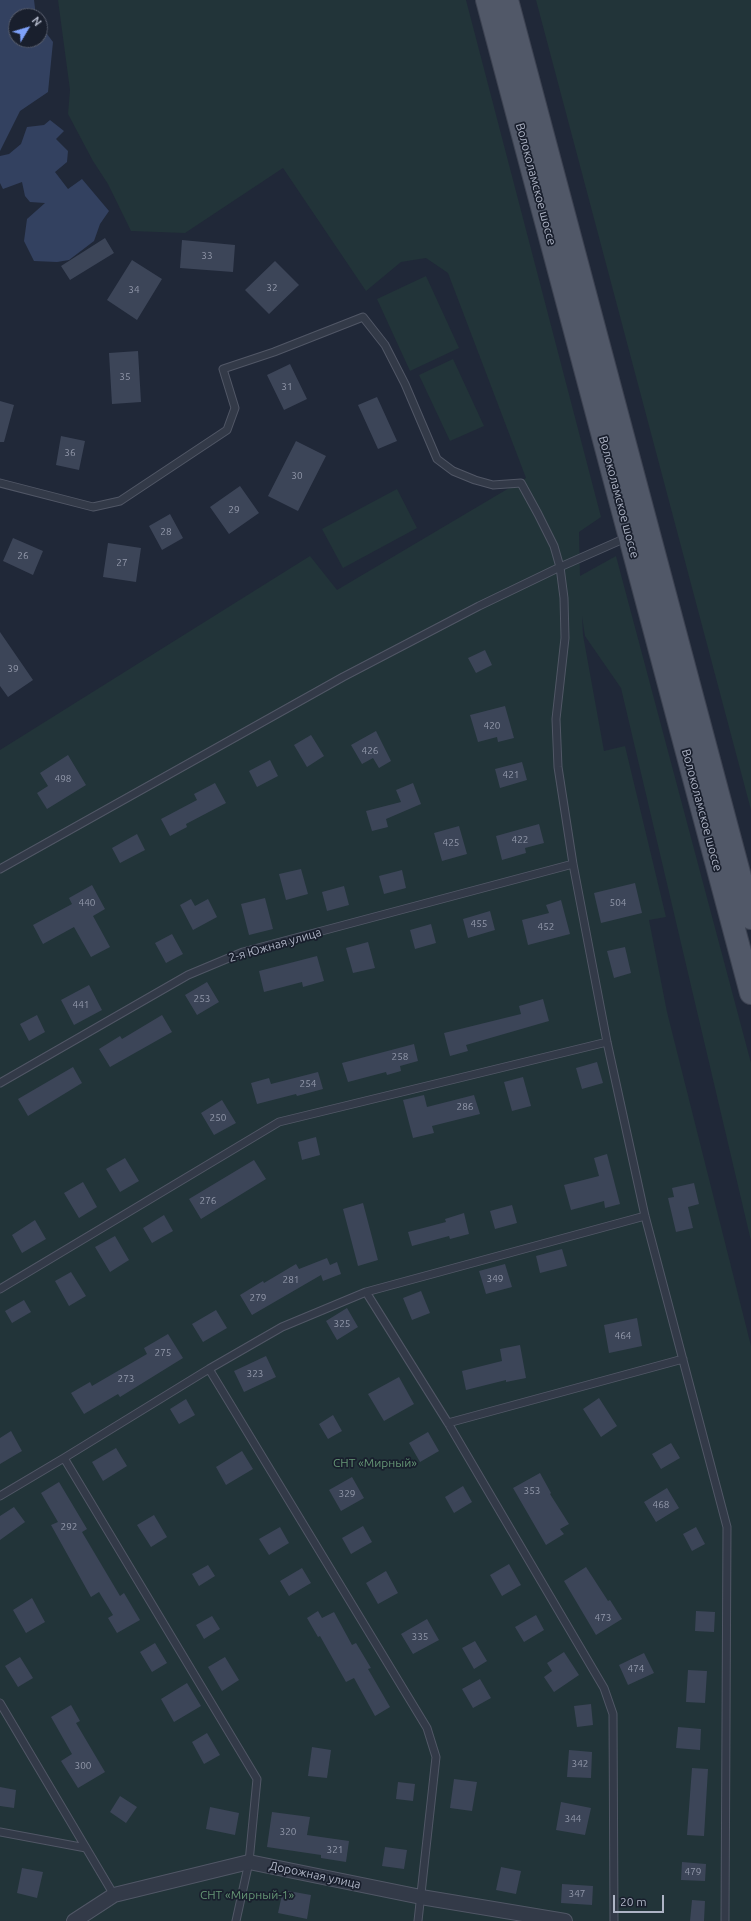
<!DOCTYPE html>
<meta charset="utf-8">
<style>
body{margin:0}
#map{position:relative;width:751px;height:1921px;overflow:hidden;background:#202838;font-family:Ubuntu,sans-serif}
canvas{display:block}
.north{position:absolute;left:8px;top:8px;width:40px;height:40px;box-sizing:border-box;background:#191f2d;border:1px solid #555b6a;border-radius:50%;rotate:52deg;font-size:11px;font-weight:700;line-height:16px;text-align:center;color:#aeb4c5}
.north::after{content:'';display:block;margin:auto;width:14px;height:18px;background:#7ea1f9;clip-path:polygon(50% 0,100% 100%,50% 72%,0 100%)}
.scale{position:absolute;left:613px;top:1895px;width:51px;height:18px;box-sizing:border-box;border:2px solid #aeb4c5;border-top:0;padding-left:5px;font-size:12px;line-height:14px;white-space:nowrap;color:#aeb4c5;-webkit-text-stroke:3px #191f2d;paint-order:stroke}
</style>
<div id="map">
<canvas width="751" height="1921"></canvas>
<div class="north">N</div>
<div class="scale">20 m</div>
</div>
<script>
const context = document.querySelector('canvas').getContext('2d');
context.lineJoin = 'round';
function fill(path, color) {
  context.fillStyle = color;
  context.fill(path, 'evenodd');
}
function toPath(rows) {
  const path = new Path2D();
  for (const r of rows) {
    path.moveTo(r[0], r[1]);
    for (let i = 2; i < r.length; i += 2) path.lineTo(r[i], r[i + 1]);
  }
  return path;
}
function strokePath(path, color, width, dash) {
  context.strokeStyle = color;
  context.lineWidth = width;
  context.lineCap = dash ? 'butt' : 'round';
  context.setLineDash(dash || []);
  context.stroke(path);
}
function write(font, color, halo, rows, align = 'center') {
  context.font = font + ' Ubuntu,sans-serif';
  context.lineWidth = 3.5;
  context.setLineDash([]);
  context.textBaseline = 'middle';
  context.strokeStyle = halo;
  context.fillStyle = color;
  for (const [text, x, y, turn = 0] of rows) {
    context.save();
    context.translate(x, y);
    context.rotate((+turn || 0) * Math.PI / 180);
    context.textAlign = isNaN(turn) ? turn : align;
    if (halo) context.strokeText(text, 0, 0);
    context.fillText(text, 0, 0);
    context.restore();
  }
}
fill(toPath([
 [58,0,466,0,601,517,579,532,580,576,616,556,751,1063,751,1241,621,688,585,636,582,616,583,635,604,751,625,746,666,917,649,920,667,1012,751,1346,751,1921,0,1921,0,750,310,556,337,590,526,478,448,273,426,258,401,262,366,291,283,168,185,233,131,231,108,184,93,161,68,114,70,90],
 [536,0,751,0,751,810],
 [426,276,459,348,410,371,377,299],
 [453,359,484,426,450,441,419,375],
 [397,489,417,528,343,568,322,529]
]), '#223439');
fill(toPath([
 [0,0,34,0,36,16,16,16,16,40,40,40,40,33,47,34,53,42,48,92,20,111,0,151],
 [50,120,64,131,56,139,68,151,67,162,55,172,68,189,82,179,109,211,100,224,94,241,69,260,57,262,34,261,24,241,27,219,45,203,30,202,25,196,22,182,3,189,0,183,0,156,9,154,21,144,27,127,44,125]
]), '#334160');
fill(toPath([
 [105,238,114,253,70,280,61,266],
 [182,240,235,245,233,272,180,268],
 [132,260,162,279,137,320,107,300],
 [275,261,299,285,269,314,245,290],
 [138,351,141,402,112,404,109,353],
 [290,364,307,399,284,410,267,375],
 [377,397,397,441,378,449,358,405],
 [0,401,14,405,4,442,0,442],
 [61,436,85,441,79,470,56,465],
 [296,441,326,456,298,511,268,496],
 [240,486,259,513,229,534,210,507],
 [170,514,183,538,162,550,149,526],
 [13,538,43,551,33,575,3,561],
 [108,543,141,548,136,582,103,577],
 [0,632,33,680,8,697,0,686],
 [485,650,492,665,476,673,468,658],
 [505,706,514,738,498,742,497,737,478,742,470,715],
 [376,731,391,761,379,768,373,758,362,764,351,745],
 [311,735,324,756,307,767,294,745],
 [68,755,86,785,47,809,37,793,48,786,40,773],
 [270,760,278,776,257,787,249,771],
 [522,762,527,780,500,788,495,769],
 [215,783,226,803,186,824,187,827,170,836,161,819,197,800,194,794],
 [413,783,421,804,386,819,388,827,372,831,366,811,401,802,396,790],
 [539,824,544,843,525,848,526,853,502,860,496,836],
 [459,826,467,854,442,861,434,833],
 [137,834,145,850,120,863,112,848],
 [301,869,308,894,286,900,279,874],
 [402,870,406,888,384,894,379,876],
 [635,883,642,913,601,923,594,893],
 [92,885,105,909,93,916,110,947,91,957,74,927,43,944,33,925,72,904,69,898],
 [344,886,349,905,327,911,322,892],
 [265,898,273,929,249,935,241,904],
 [191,899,195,906,208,899,217,917,193,930,180,905],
 [561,900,570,934,528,945,522,920,549,913,546,905],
 [490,911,495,930,468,938,463,919],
 [431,924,436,943,415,949,410,930],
 [172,934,183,954,166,963,155,943],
 [368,942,375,968,353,973,346,948],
 [625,947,631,973,614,978,607,951],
 [317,956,324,981,303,987,302,982,264,992,259,971],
 [207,982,219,1002,197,1015,185,995],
 [89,985,102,1010,74,1025,61,1000],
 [543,999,549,1021,466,1045,468,1051,450,1056,444,1033,521,1014,519,1006],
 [37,1015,45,1032,29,1041,20,1024],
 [162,1015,172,1032,110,1067,99,1049,120,1036,122,1039],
 [414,1044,418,1061,400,1066,401,1071,387,1075,386,1072,348,1082,342,1063],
 [597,1062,603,1083,582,1089,576,1068],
 [73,1067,82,1083,28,1116,18,1099],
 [318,1072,323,1089,297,1096,296,1094,257,1104,251,1083,269,1078,271,1084],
 [523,1077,531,1106,512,1111,504,1082],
 [424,1095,427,1107,474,1095,480,1114,432,1126,434,1133,413,1138,403,1100],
 [222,1100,236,1123,214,1135,201,1113],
 [316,1137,320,1155,302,1160,298,1142],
 [607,1154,620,1204,605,1208,604,1201,571,1210,564,1185,599,1176,594,1158],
 [125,1158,139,1181,120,1192,106,1169],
 [254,1160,266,1179,201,1219,189,1199],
 [83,1182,97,1207,79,1218,64,1193],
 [694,1183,699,1204,688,1207,693,1228,676,1232,668,1198,674,1197,672,1188],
 [363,1203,378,1260,358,1266,343,1209],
 [512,1205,517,1223,495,1229,490,1211],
 [464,1213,469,1234,450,1239,449,1236,412,1246,408,1232,446,1222,445,1219],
 [164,1215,173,1231,152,1243,143,1228],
 [35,1220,46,1239,22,1253,12,1235],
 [115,1236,129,1260,110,1272,95,1247],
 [562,1249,567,1266,540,1273,536,1256],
 [327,1258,330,1265,337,1262,341,1274,323,1281,321,1275,252,1315,240,1295,263,1281,264,1283,296,1264,299,1269],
 [505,1264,512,1287,486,1294,479,1271],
 [71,1272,86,1296,69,1306,55,1281],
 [421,1291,430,1313,412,1320,403,1298],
 [24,1300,31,1312,12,1323,5,1311],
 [347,1308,358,1327,337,1340,326,1321],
 [216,1310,227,1328,203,1342,192,1324],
 [637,1318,642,1346,609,1353,604,1325],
 [168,1334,183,1358,120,1397,118,1394,84,1414,71,1393,90,1382,92,1386,147,1354,144,1348],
 [520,1345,526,1378,506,1382,506,1380,466,1390,462,1371,502,1361,500,1349],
 [266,1356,276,1377,244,1392,234,1371],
 [399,1377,414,1404,384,1421,368,1394],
 [599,1398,617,1426,601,1437,583,1409],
 [186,1399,195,1415,179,1424,170,1409],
 [333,1415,342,1431,328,1439,319,1424],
 [11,1431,22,1451,0,1464,0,1438],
 [428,1432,439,1451,420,1462,409,1443],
 [671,1443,680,1458,661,1469,652,1454],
 [116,1448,127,1466,103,1481,92,1462],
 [242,1451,253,1469,226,1485,216,1467],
 [540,1473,551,1493,550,1494,569,1524,560,1529,564,1534,546,1545,513,1488],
 [352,1477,364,1498,341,1511,329,1490],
 [59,1482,87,1529,82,1532,120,1596,124,1593,140,1620,117,1633,108,1618,113,1615,99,1592,91,1597,51,1525,58,1522,41,1493],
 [463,1486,472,1502,454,1513,445,1497],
 [667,1488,679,1508,656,1522,644,1502],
 [14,1507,25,1522,0,1540,0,1516],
 [154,1515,167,1537,151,1547,137,1525],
 [363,1526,372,1542,351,1554,342,1538],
 [280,1527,289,1543,269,1555,259,1539],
 [696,1527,705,1544,692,1551,683,1534],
 [509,1564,521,1585,502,1596,490,1575],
 [208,1565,215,1576,199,1586,192,1574],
 [586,1567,608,1601,610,1600,622,1619,596,1635,564,1581],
 [302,1568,311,1583,289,1596,280,1581],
 [386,1571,398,1593,378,1604,366,1583],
 [32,1598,45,1622,26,1633,13,1610],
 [318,1611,322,1618,334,1612,352,1645,356,1643,371,1668,368,1669,390,1707,375,1716,354,1678,346,1682,320,1636,318,1637,307,1618],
 [696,1611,715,1612,714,1632,695,1631],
 [536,1615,544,1630,524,1642,515,1627],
 [212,1616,220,1629,204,1639,196,1625],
 [427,1619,439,1640,413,1654,401,1634],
 [475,1641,487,1661,474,1669,462,1648],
 [155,1643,167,1663,152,1672,140,1652],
 [564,1652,579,1675,554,1692,544,1677,552,1671,547,1663],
 [644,1653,654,1673,628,1685,619,1665],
 [20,1657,33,1678,18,1687,5,1666],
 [225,1657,239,1680,222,1691,208,1667],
 [688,1670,707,1671,705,1703,686,1702],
 [480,1679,491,1698,473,1708,462,1689],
 [187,1683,201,1706,174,1722,161,1699],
 [591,1704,593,1725,577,1727,574,1706],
 [71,1705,80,1721,76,1723,105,1772,78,1788,61,1761,72,1754,51,1717],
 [678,1727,701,1729,700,1750,676,1748],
 [207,1733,220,1755,204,1764,192,1742],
 [312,1747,331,1750,327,1778,308,1776],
 [569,1750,592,1752,591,1778,567,1777],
 [692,1768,708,1769,704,1836,687,1835],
 [454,1779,477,1782,472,1811,450,1808],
 [398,1782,415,1784,413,1801,396,1799],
 [0,1787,16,1790,14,1808,0,1806],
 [120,1796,137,1807,126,1823,110,1812],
 [561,1802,591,1808,585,1835,556,1830],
 [210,1807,239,1813,235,1835,206,1829],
 [272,1812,310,1817,307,1835,349,1841,346,1862,321,1858,321,1855,267,1847],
 [385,1847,407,1850,404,1869,382,1866],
 [682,1862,706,1864,705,1881,681,1880],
 [501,1867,521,1871,516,1894,496,1890],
 [22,1868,43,1872,37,1898,17,1893],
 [562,1884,593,1886,592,1905,561,1903],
 [283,1890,311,1895,307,1919,278,1913],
 [692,1900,705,1901,704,1921,690,1921]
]), '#3c4558');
const lane = toPath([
 [0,483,93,507,120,501,227,430,235,408,223,369,274,352,363,317,385,345,405,384,437,459,453,471,475,480,493,485,521,483,538,514,554,546,560,567,564,598,565,638,556,719,558,767,573,864,607,1042,645,1216,727,1527,725,1921],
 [0,869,343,677,479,606,560,567,628,537],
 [0,1083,188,975,243,952,573,864],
 [0,1289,279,1122,607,1042],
 [366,1292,448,1423,604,1688,613,1714,614,1921],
 [209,1369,427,1728,436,1757,418,1921],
 [448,1423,683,1359],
 [64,1458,257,1779,249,1862,236,1921],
 [0,1496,64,1458,209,1369,282,1327,366,1292,645,1216],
 [0,1703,114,1895],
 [0,1832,86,1848]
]);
const street = toPath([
 [74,1921,114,1895,249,1862,421,1897,565,1921]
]);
const primary = toPath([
 [487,0,751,993],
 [507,0,751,918]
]);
strokePath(lane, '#515766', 9);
strokePath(street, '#515766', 16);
strokePath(primary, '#3d4352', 24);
strokePath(lane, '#333a48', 7);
strokePath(street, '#333a48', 14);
strokePath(primary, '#515868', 22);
write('10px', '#9298aa', null, [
 ["33",207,256],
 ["32",272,288],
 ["34",134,290],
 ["35",125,377],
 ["31",287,387],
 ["36",70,453],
 ["30",297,476],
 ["29",234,510],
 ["28",166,532],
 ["26",23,556],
 ["27",122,563],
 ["39",13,669],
 ["420",492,726],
 ["426",370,751],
 ["421",511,775],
 ["498",63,779],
 ["422",520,840],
 ["425",451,843],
 ["440",87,903],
 ["504",618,903],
 ["455",479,924],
 ["452",546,927],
 ["253",202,999],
 ["441",81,1005],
 ["258",400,1057],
 ["254",308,1084],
 ["286",465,1107],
 ["250",218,1118],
 ["276",208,1201],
 ["349",495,1279],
 ["281",291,1280],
 ["279",258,1298],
 ["325",342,1324],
 ["464",623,1336],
 ["275",163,1353],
 ["323",255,1374],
 ["273",126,1379],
 ["353",532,1491],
 ["329",347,1494],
 ["468",661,1505],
 ["292",69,1527],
 ["473",603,1618],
 ["335",420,1637],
 ["474",636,1669],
 ["342",580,1764],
 ["300",83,1766],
 ["344",573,1819],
 ["320",288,1832],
 ["321",335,1850],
 ["479",693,1872],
 ["347",577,1894]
]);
write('12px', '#aeb4c5', '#191f2d', [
 ["Волоколамское шоссе",536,184,75],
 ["Волоколамское шоссе",619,497,75],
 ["Волоколамское шоссе",702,810,75],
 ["2-я Южная улица",275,945,-16],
 ["Дорожная улица",315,1875,12]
]);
write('12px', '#659675', '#191f2d', [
 ["СНТ «Мирный»",375,1463],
 ["СНТ «Мирный-1»",247,1895]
]);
</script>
